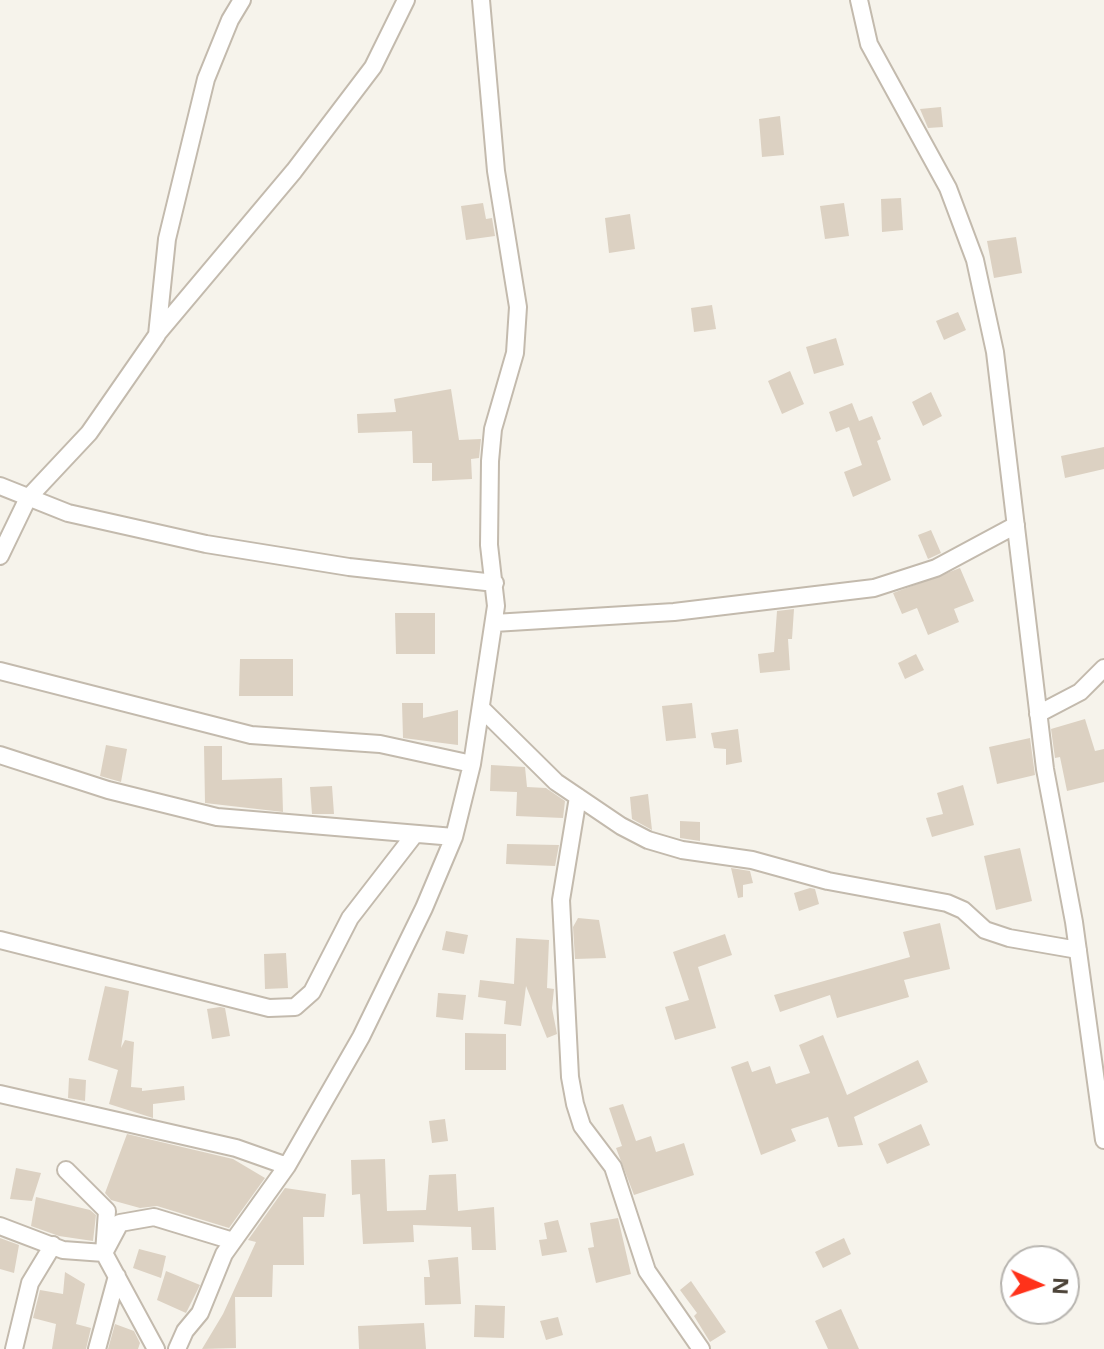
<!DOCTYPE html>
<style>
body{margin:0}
#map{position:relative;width:1104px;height:1349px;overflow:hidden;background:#f6f3eb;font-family:"Noto Sans",sans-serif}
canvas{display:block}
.north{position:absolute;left:1000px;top:1245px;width:80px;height:80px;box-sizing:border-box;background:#fff;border:2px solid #b7b4af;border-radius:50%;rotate:93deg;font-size:22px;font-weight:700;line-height:32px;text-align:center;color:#4c4338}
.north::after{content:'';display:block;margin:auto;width:28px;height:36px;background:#ff321a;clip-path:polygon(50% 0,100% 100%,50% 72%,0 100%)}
</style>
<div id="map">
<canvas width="1104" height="1349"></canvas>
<div class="north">N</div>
</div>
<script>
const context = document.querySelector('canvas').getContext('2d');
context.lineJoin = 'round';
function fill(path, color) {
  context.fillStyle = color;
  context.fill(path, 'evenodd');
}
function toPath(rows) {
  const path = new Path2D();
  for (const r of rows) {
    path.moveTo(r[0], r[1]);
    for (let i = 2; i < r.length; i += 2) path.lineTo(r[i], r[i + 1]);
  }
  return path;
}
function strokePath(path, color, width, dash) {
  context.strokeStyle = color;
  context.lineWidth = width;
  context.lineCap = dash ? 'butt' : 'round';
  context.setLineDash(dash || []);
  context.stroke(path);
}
fill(toPath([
 [941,107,943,127,928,128,920,109],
 [780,116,784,155,762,157,759,119],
 [901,198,903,230,882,232,881,199],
 [483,203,486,219,492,218,495,236,466,240,461,206],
 [844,203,849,236,825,239,820,206],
 [630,214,635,249,609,253,605,218],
 [1016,237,1022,273,994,278,987,241],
 [712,305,716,329,694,332,691,308],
 [958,312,966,330,944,340,936,321],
 [836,338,844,365,814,374,806,347],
 [790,371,804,404,782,414,768,381],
 [451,389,459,440,481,439,479,458,471,459,472,479,432,481,432,463,413,463,412,431,358,433,357,414,396,412,394,399],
 [931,392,942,416,923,426,912,402],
 [852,403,859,421,872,416,881,439,877,441,891,480,853,497,844,472,862,465,849,427,836,432,829,412],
 [1104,447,1104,469,1065,478,1061,456],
 [931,530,941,553,928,559,918,535],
 [960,568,974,601,954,609,959,622,928,635,917,608,902,614,893,593],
 [794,609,792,639,788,639,790,670,760,673,758,654,774,652,777,611],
 [395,613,435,613,435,654,396,654],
 [916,654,924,670,905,679,898,663],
 [240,659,293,659,293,696,239,696],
 [402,703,423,703,423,718,458,710,458,745,403,738],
 [692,703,696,738,666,741,662,706],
 [1085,719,1095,751,1104,749,1104,782,1067,791,1060,757,1055,758,1051,729],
 [738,729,742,762,726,765,726,749,714,748,711,733],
 [1030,738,1035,775,997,784,989,747],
 [106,745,127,749,121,782,100,776],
 [204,746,222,746,222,780,282,778,283,812,205,803],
 [491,765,525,767,527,787,546,788,565,801,563,818,516,816,517,792,490,791],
 [963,785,974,825,932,837,926,818,943,814,937,793],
 [332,786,334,814,312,814,310,787],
 [648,794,652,830,632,819,630,797],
 [680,821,700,822,700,841,680,838],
 [507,844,559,845,555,866,506,864],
 [1020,848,1032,901,996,910,984,856],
 [731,868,750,871,753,883,743,885,743,897,738,898],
 [810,888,815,889,819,904,799,911,794,893],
 [578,918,599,920,606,958,575,959,573,927],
 [940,923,950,969,904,980,909,997,837,1018,830,995,780,1012,774,995,910,957,903,932],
 [446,931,468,935,464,954,442,950],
 [725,934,732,955,698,967,716,1028,675,1040,665,1007,689,1000,673,952],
 [516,938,549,940,547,988,554,989,552,1008,557,1034,547,1038,526,986,521,1026,504,1024,506,1001,478,997,480,980,514,984],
 [286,953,288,988,265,989,264,954],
 [105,986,129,991,121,1048,125,1040,134,1042,131,1087,142,1088,142,1091,184,1086,185,1100,153,1104,153,1118,109,1104,118,1070,88,1060],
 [438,993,466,995,463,1020,436,1017],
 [220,1007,225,1008,230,1036,212,1039,207,1009],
 [465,1033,506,1034,506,1070,465,1070],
 [823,1035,847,1095,918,1060,928,1082,854,1117,863,1145,838,1147,828,1117,791,1129,796,1141,761,1155,731,1067,748,1061,752,1072,770,1066,776,1084,810,1073,799,1045],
 [69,1078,86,1080,85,1101,68,1098],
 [623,1104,636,1141,651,1136,656,1152,684,1143,694,1175,634,1195,616,1148,622,1146,609,1108],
 [445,1119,448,1141,432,1143,429,1121],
 [921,1124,930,1145,887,1164,878,1144],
 [127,1134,233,1159,265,1178,229,1228,157,1206,140,1208,111,1200,105,1193],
 [385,1159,387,1211,426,1210,429,1175,456,1174,458,1211,494,1207,496,1250,472,1250,471,1227,413,1225,414,1242,363,1244,360,1194,352,1195,351,1160],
 [16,1168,41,1173,32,1201,10,1199],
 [285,1188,326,1194,324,1217,303,1217,304,1265,273,1265,272,1297,235,1297,236,1348,202,1349,223,1314,256,1242,248,1240],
 [36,1197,90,1210,96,1215,93,1241,59,1236,31,1226],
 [618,1218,631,1274,596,1283,588,1248,594,1247,590,1223],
 [558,1220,567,1252,542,1256,539,1240,547,1239,544,1223],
 [0,1238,19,1245,14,1273,0,1269],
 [844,1238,851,1254,823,1268,815,1252],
 [139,1249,166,1256,161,1278,133,1268],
 [458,1257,461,1304,425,1305,424,1277,430,1277,428,1260],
 [166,1271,200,1285,186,1313,157,1300],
 [65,1272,85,1284,76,1324,91,1328,86,1349,52,1349,56,1324,33,1318,40,1290,63,1294],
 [691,1281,726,1332,710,1342,694,1316,697,1313,680,1290],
 [475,1305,505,1306,504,1338,474,1337],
 [841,1309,859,1349,828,1349,815,1321],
 [558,1317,563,1335,546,1340,540,1321],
 [424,1323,426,1349,359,1349,358,1326],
 [115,1324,134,1331,140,1343,138,1349,108,1349]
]), '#dcd1c2');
const street = toPath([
 [859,0,869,44,948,188,975,260,995,352,1045,769,1074,922,1104,1140],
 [157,334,294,171,373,67,406,0],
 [0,486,68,513,206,544,349,567,495,583],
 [0,556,28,498,89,433,157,335,167,239,206,79,230,20,242,0],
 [494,623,674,612,874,588,936,568,1016,525],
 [0,671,251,735,380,744,472,764],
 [481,708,556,782,621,826,648,840,682,850,752,860,828,881,947,903,963,910,985,930,1009,938,1078,950],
 [1038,714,1080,692,1104,668],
 [0,755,108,790,217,817,454,837],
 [578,797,561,900,570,1077,575,1104,582,1126,613,1167,647,1271,701,1349],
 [0,940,269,1008,295,1007,312,992,350,918,415,834],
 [0,1094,236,1148,287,1166],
 [66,1170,107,1211,104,1253,156,1349],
 [0,1226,63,1250,104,1253,120,1223,154,1217,233,1241],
 [14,1349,30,1283,53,1245],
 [97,1349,117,1276],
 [177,1349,185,1331,200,1313,224,1254,287,1166,361,1037,424,908,454,837,472,764,496,606,489,545,490,461,493,429,515,353,518,307,496,171,481,0]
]);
strokePath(street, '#c3baad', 20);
strokePath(street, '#fff', 16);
</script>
